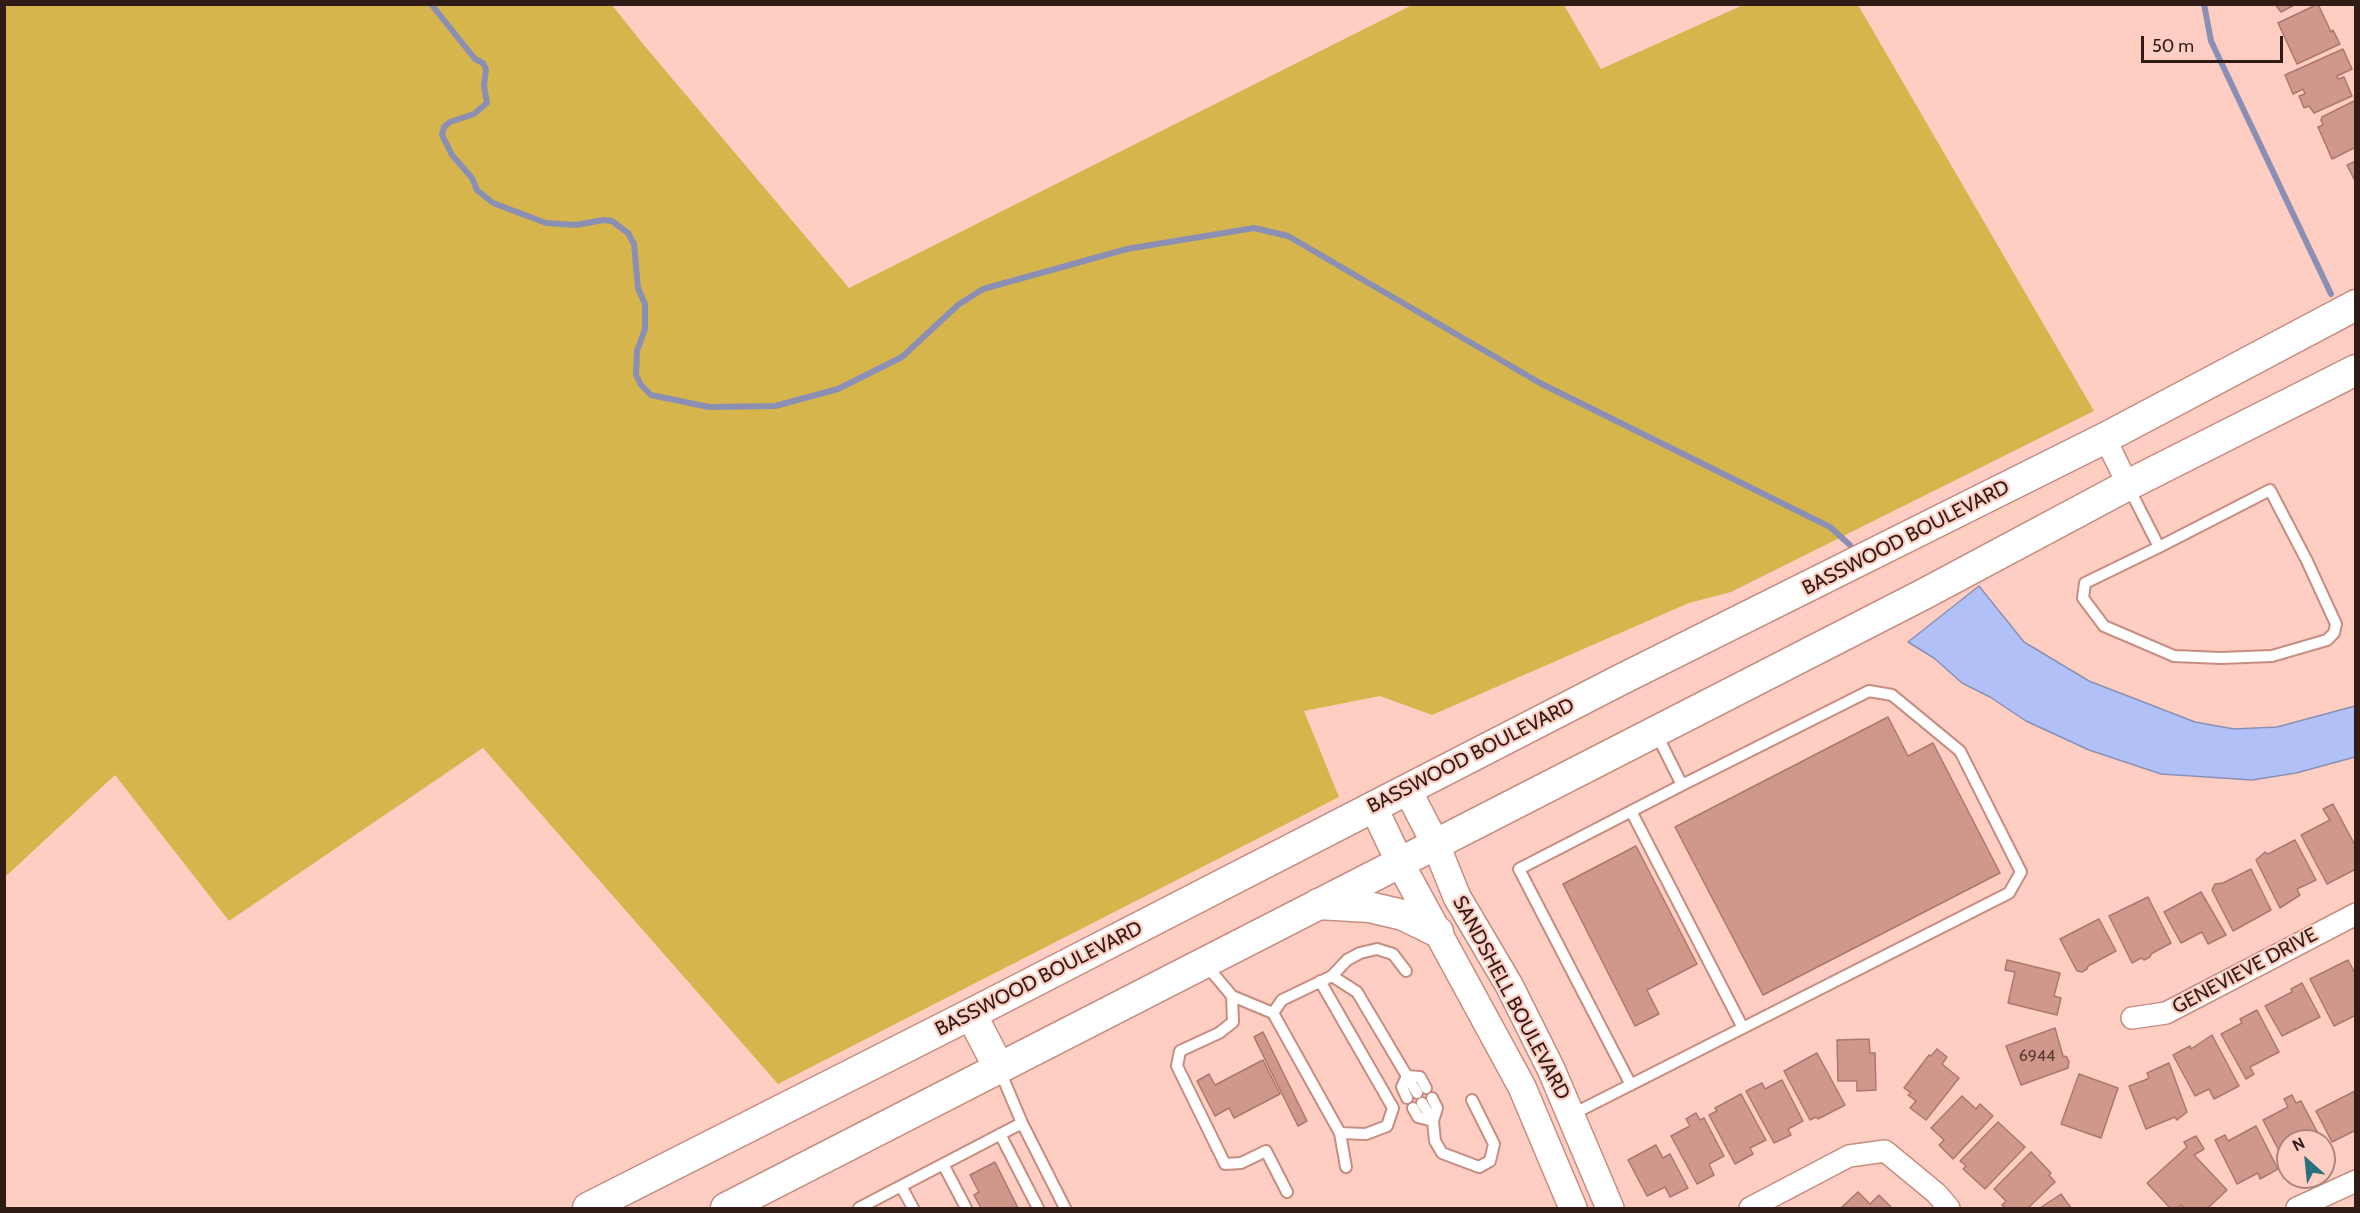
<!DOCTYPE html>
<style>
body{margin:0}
#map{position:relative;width:2360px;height:1213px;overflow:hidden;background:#fecec3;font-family:Cabin,sans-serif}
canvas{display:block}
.frame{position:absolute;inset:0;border:6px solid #311b16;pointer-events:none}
.north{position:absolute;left:2276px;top:1129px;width:60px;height:60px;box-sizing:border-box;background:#fecec3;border:2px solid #ac867e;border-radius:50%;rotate:333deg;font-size:16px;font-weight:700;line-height:24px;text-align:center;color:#311b16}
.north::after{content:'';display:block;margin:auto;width:21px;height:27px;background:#296f7d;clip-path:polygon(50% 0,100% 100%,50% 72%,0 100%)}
.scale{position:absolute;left:2141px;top:36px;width:142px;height:27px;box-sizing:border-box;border:3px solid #311b16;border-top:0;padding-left:8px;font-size:18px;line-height:21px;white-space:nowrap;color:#311b16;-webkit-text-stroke:4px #fecec3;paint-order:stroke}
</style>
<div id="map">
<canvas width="2360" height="1213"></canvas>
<div class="frame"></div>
<div class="north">N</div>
<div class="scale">50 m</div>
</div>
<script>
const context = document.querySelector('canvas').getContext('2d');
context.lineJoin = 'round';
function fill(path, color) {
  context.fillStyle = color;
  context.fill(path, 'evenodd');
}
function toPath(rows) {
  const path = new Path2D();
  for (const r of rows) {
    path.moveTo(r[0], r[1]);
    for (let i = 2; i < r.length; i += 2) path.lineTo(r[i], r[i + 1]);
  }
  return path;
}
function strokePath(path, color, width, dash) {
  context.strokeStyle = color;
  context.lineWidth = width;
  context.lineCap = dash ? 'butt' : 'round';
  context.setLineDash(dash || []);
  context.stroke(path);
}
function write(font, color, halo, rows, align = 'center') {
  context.font = font + ' Cabin,sans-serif';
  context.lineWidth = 4.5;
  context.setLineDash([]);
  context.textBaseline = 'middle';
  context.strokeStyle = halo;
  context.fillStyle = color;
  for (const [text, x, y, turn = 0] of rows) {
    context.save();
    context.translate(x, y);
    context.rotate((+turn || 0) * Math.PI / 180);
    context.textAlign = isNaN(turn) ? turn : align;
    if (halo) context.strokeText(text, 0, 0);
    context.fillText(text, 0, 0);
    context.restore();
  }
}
fill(toPath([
 [5,4,612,5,643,44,849,288,1412,5,1564,5,1601,69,1743,5,1858,5,2094,411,1731,592,1689,603,1432,715,1380,696,1304,711,1339,797,778,1084,483,748,229,921,115,775,5,877]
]), '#d6b64c');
const water = toPath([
 [1979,586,2024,642,2089,681,2195,722,2234,729,2277,727,2355,706,2355,757,2296,773,2252,780,2161,774,2089,750,2026,721,1990,697,1962,683,1934,658,1908,642,1979,586]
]);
fill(water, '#b1c1f7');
strokePath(water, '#8b8fb4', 1.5);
strokePath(toPath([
 [431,4,475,59,483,63,486,69,484,86,487,103,474,114,450,122,444,127,442,135,452,155,472,178,477,190,493,203,546,223,576,225,603,220,612,221,628,233,634,244,638,288,645,304,645,329,637,351,636,375,641,385,651,395,709,407,775,406,838,389,902,357,958,305,983,289,1127,249,1254,228,1288,236,1540,383,1830,527,1850,545],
 [2204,4,2211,41,2331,294]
]), '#8b8fb4', 6);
const building = toPath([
 [2275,4,2296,4,2281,12,2275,4],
 [2318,4,2331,32,2333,30,2340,44,2297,64,2278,23,2318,4],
 [2343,49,2352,69,2337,76,2338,79,2344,77,2352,96,2314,113,2309,106,2304,108,2299,96,2305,94,2303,89,2293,94,2285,75,2343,49],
 [2356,100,2356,147,2332,159,2318,127,2323,125,2321,120,2322,117,2356,100],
 [2356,161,2356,183,2347,165,2356,161],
 [1888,717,1908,756,1933,743,2000,873,1763,995,1675,827,1888,717],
 [2333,804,2356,847,2356,869,2327,884,2301,835,2330,820,2323,809,2333,804],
 [2295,840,2316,880,2297,889,2300,895,2280,908,2256,860,2265,852,2268,854,2295,840],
 [1636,846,1697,964,1647,990,1659,1014,1635,1026,1563,884,1636,846],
 [2251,869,2271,910,2233,931,2212,890,2215,884,2223,883,2251,869],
 [2201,892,2226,935,2208,944,2202,932,2181,943,2164,912,2201,892],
 [2148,897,2171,943,2151,954,2150,957,2144,960,2141,958,2132,963,2109,916,2148,897],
 [2099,919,2116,951,2088,966,2087,969,2082,972,2077,971,2060,939,2099,919],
 [2007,960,2060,973,2054,996,2061,998,2057,1015,2008,1003,2015,972,2005,970,2007,960],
 [2348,960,2356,975,2356,1015,2334,1026,2310,979,2348,960],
 [2302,983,2320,1017,2282,1036,2265,1006,2292,992,2291,989,2302,983],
 [2257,1010,2279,1052,2250,1067,2254,1074,2246,1079,2221,1034,2242,1023,2240,1019,2257,1010],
 [2055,1028,2063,1056,2067,1057,2069,1062,2068,1068,2021,1085,2006,1046,2055,1028],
 [1263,1032,1307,1121,1298,1126,1254,1037,1263,1032],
 [2212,1035,2239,1086,2214,1099,2209,1089,2195,1096,2173,1055,2190,1046,2191,1049,2212,1035],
 [1869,1039,1870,1053,1875,1053,1876,1090,1857,1091,1857,1081,1838,1081,1837,1040,1869,1039],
 [1937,1049,1947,1057,1942,1064,1959,1078,1926,1120,1910,1108,1916,1101,1908,1095,1911,1093,1904,1088,1929,1055,1931,1056,1937,1049],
 [1817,1053,1845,1105,1818,1119,1816,1117,1810,1120,1784,1071,1817,1053],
 [1263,1060,1280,1094,1234,1118,1229,1108,1215,1116,1197,1081,1209,1074,1215,1085,1263,1060],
 [2169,1063,2187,1112,2177,1120,2175,1117,2146,1129,2129,1086,2145,1080,2149,1078,2147,1073,2169,1063],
 [2079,1074,2118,1088,2101,1138,2061,1124,2079,1074],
 [1782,1080,1803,1121,1788,1129,1791,1135,1774,1143,1746,1091,1762,1083,1765,1089,1782,1080],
 [2355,1091,2356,1130,2332,1142,2316,1111,2355,1091],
 [1741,1094,1766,1140,1750,1148,1753,1154,1735,1164,1709,1115,1717,1111,1715,1108,1741,1094],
 [2292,1095,2296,1103,2301,1101,2322,1141,2288,1141,2288,1168,2263,1120,2288,1107,2284,1099,2292,1095],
 [1962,1096,1976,1109,1980,1104,1993,1116,1953,1159,1939,1145,1944,1140,1931,1128,1962,1096],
 [1696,1113,1700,1120,1704,1118,1724,1156,1709,1164,1714,1175,1697,1184,1671,1136,1690,1126,1686,1119,1696,1113],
 [1998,1122,2025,1147,1985,1189,1963,1169,1966,1166,1960,1161,1998,1122],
 [2256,1126,2278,1169,2260,1179,2258,1173,2237,1184,2215,1140,2225,1135,2228,1141,2256,1126],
 [2196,1136,2204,1149,2194,1155,2227,1190,2208,1208,2184,1208,2181,1205,2177,1208,2170,1208,2147,1183,2187,1147,2184,1142,2196,1136],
 [1656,1145,1663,1158,1670,1154,1688,1188,1670,1197,1665,1187,1647,1196,1628,1160,1656,1145],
 [2031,1152,2051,1173,2049,1175,2055,1182,2028,1208,2005,1208,2002,1205,2006,1201,1994,1189,2031,1152],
 [995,1162,1018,1208,981,1208,974,1195,979,1192,970,1175,995,1162],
 [1858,1192,1870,1204,1879,1195,1892,1208,1841,1208,1858,1192],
 [2061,1194,2071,1208,2040,1208,2061,1194]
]);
fill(building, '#d0978b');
strokePath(building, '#ae776c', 1.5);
const service = toPath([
 [2128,486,2159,547,2270,490,2307,561,2336,624,2334,633,2327,640,2272,656,2221,658,2174,656,2104,626,2083,598,2085,583,2159,547],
 [1631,811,1743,1028],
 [1206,965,1232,996,1233,1022,1219,1033,1180,1051,1177,1066,1225,1164,1241,1163,1266,1151,1287,1192],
 [1332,976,1357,992,1417,1093],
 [1320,981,1393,1108,1387,1126,1366,1134,1340,1133],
 [1232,996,1273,1013,1340,1133,1346,1167],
 [1273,1013,1282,1000,1332,976,1347,960,1360,953,1377,949,1393,954,1406,971],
 [1000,1071,1022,1123,1065,1208],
 [1407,1076,1420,1077,1426,1088],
 [1407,1076,1402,1087,1407,1098],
 [1631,1085,1519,869,1682,785],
 [1432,1098,1437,1108,1433,1121,1435,1141,1442,1153,1479,1167,1490,1161,1494,1144,1472,1100],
 [1422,1103,1433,1121],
 [1413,1108,1418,1117,1433,1121],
 [1571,1115,2009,893,2021,872,1960,751,1892,695,1869,691,1682,785,1657,735],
 [1000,1134,1038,1208],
 [943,1164,966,1208],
 [901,1186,913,1208],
 [859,1208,1022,1123]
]);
const minor = toPath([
 [2105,438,2128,485],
 [2132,1018,2166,1013,2356,914],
 [1750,1208,1849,1156,1885,1151,1936,1193,1949,1208],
 [2297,1208,2356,1181]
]);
const tertiary = toPath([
 [1407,789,1436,845,1457,897,1509,985,1551,1069,1610,1208],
 [1373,806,1400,863,1522,1087,1573,1208]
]);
const secondary = toPath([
 [1318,904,1369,907,1403,915,1438,932],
 [971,1014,999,1068],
 [588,1208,971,1014,1620,680,2105,438,2356,305],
 [726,1208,1924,594,2128,485,2356,370]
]);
strokePath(service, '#c68d81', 14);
strokePath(minor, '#c68d81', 24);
strokePath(tertiary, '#c68d81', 30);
strokePath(secondary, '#c68d81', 33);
strokePath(service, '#fff', 10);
strokePath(minor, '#fff', 21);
strokePath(tertiary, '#fff', 27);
strokePath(secondary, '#fff', 30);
write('16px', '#593a33', null, [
 ["6944",2037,1056]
]);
write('20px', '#311b16', '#fecec3', [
 ["BASSWOOD BOULEVARD",1906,538,-27],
 ["BASSWOOD BOULEVARD",1471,756,-27],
 ["GENEVIEVE DRIVE",2245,971,-28],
 ["BASSWOOD BOULEVARD",1039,979,-27],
 ["SANDSHELL BOULEVARD",1511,998,62]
]);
</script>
